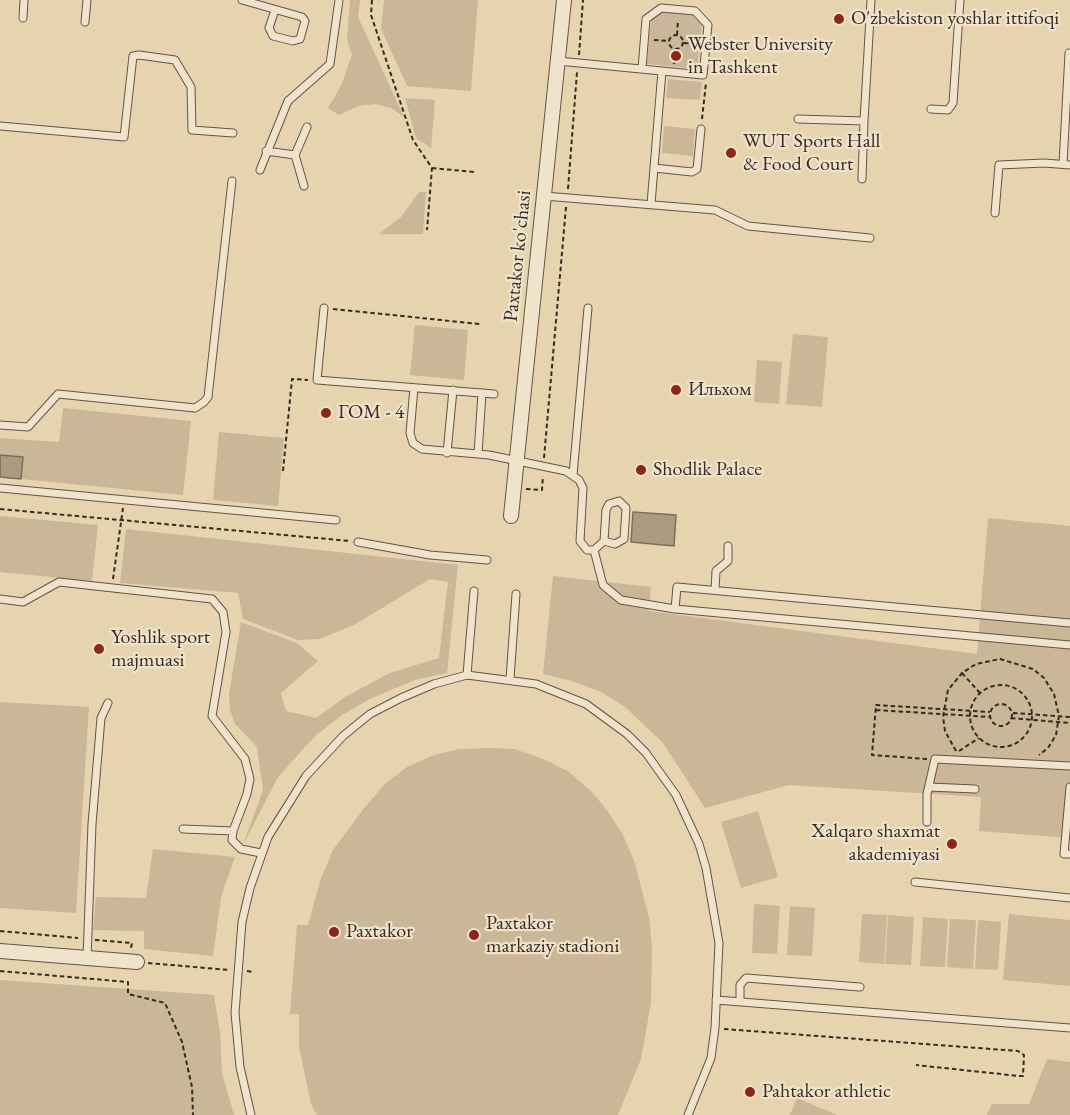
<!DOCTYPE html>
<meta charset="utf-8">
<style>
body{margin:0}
canvas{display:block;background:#e6d4af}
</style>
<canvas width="1070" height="1115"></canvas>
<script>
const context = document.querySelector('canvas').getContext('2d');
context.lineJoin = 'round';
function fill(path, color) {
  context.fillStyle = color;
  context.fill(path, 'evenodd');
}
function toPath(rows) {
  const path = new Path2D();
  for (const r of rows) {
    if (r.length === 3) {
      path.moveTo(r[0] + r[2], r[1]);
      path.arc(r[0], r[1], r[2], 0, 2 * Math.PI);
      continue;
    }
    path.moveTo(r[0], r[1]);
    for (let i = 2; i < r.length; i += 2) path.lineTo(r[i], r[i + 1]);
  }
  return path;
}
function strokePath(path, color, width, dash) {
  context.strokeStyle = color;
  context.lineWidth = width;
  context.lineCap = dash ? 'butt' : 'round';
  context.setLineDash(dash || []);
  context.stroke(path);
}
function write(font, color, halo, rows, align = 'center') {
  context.font = font + ' "EB Garamond",serif';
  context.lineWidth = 4.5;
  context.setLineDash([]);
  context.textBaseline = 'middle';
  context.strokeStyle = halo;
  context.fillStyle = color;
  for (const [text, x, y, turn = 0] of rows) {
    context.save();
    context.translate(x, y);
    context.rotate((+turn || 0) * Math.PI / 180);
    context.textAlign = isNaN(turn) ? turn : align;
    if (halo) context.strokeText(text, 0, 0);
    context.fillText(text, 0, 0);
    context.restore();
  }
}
fill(toPath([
 [350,0,360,0,358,17,404,117,391,108,375,104,359,106,339,115,328,108,341,86,352,55,347,39],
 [384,0,478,0,471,91,407,86,381,29],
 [662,12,695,15,702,24,697,69,647,64,651,20],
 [668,79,702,82,700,100,666,98],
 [405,98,435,100,431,148,416,138],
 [664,126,695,129,693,156,662,153],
 [419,192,426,192,423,234,379,234,401,217],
 [415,325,468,330,464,380,410,375],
 [793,334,828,337,822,407,786,404],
 [757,360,782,362,779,404,754,402],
 [63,408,191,421,183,495,21,479,23,457,0,455,0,438,59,442],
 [219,432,284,438,278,506,213,500],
 [0,516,98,525,92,581,0,572],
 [988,518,1070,526,1070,838,979,831,981,797,789,785,705,808,663,743,625,707,601,692,572,681,543,674,553,576,651,587,649,611,977,654],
 [126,529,458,565,447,673,415,680,370,699,342,715,315,736,278,777,243,845,263,790,257,747,235,724,230,710,229,694,241,622,297,643,318,661,281,693,286,711,316,718,345,697,390,673,439,658,448,582,430,579,354,625,319,639,298,640,243,619,238,593,120,583],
 [0,702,89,707,76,913,0,908],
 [491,748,515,749,546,760,569,772,591,791,607,810,623,835,635,863,649,918,652,945,651,1003,641,1059,618,1115,317,1115,311,1104,299,1047,299,1014,290,1014,297,925,308,925,320,881,333,850,364,808,386,783,407,767,434,755,459,749],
 [758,811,778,877,741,888,721,822],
 [153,849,235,857,221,897,213,956,144,949,144,931,93,930,96,897,146,898],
 [754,904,780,906,777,954,752,953],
 [790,906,815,908,812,956,787,955],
 [862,914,887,915,884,964,859,962],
 [1009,914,1070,920,1070,986,1003,980],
 [888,915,914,917,911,965,885,964],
 [923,917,948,919,945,967,920,966],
 [950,919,976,920,973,969,947,967],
 [978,920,1001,922,998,970,975,969],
 [0,980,214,995,220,1032,222,1073,234,1115,0,1115],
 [1047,1059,1070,1062,1070,1115,987,1115,992,1104,1029,1104],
 [797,1098,837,1115,790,1115]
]), '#c9b797');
const water = toPath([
 [0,455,23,457,21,479,0,477,0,455],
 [633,512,676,515,674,546,631,542,633,512]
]);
fill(water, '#ab9a7f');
strokePath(water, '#7d6d5a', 1.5);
const service = toPath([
 [242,0,302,17,305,21,300,39,293,41,273,36,269,28,275,10],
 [23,18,24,0],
 [85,22,87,0],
 [558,61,703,75,708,25,695,11,661,8,646,19,642,69],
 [931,109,948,110,953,103,960,0],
 [798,119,864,121,871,0],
 [0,126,124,137,133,56,139,55,175,60,191,87,192,130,233,133],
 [266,151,295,155,307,127],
 [295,155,304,186],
 [1063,164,1069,53],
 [654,168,692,172,697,169,701,129],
 [260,170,288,101,330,64,339,0],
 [862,179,864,121],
 [544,196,715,210,748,226,870,238],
 [651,204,662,71],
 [995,213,999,165,1044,163,1070,165],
 [324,308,317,380,494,394],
 [414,388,410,433,413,443,422,449,489,455,566,471,579,480,583,488,580,541,587,550,594,550,604,541,606,510,609,504,619,501,626,508,624,539,615,544,604,541],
 [0,425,28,427,58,394,195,408,204,402,208,397,232,181],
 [447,453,453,390],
 [478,454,482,393],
 [573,475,588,308],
 [0,488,336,520],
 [358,542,430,555,487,560],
 [594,550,603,585,621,600,675,609,1070,645],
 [715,590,716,571,728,561,728,546],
 [0,599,23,602,59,582,212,599,223,612,226,632,212,716,245,759,250,779,247,794,233,831,183,829],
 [675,609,677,587,1070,623],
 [467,675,474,591],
 [510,679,516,594],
 [929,787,975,789],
 [1070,787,1064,854,1070,854],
 [927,822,927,794,935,759,1070,766],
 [233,831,232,840,241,849,261,853],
 [915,882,1070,898],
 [87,958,92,824,101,718,108,703],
 [716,1000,1070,1028],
 [740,1002,740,985,746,978,860,987],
 [251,1115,240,1067,235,1013,242,922,250,888,268,837,306,776,343,736,370,714,401,698,434,684,467,675,536,684,586,704,627,734,646,753,676,795,699,844,706,868,719,943,715,1028,711,1058,688,1115]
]);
const minor = toPath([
 [511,516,564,0],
 [0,951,137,962]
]);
strokePath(service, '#645446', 9);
strokePath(minor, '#645446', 16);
strokePath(toPath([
 [372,0,371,15,413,140,432,168,427,230],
 [676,42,7],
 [677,35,678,20],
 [654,40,669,41],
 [684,43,696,44],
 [579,55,583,0],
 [674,64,676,49],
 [702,119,706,83],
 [432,168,474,172],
 [568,189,577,72],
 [333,309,480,324],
 [544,458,566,207],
 [283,471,292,379,308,380],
 [526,489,542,490,543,476],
 [0,509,350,541],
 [113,579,123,508],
 [962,673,980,693],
 [1001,716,31],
 [1001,715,11],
 [876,710,990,717],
 [1013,713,1070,717],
 [1011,718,1070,723],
 [956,751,945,731,943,717,948,690,962,673,976,664,1000,659,1033,669,1044,678,1054,694,1059,716,1056,735,1048,748,1039,755],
 [959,751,979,738],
 [927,759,872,755,876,705,990,712],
 [0,931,78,938],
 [95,940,132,943,131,948],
 [148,963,229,970],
 [0,971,128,982,128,994,165,1003,182,1042,192,1087,193,1115],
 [247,971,254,972],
 [724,1029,1018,1051,1024,1055,1023,1076,1019,1076,916,1065]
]), '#392a23', 2, [4.5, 3]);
strokePath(service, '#efe3cb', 7);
strokePath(minor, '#efe3cb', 14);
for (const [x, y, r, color] of [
 [839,19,6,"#8f2418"],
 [676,56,6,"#8f2418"],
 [731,153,6,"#8f2418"],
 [676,390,6,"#8f2418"],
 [326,413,6,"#8f2418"],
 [641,470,6,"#8f2418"],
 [99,649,6,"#8f2418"],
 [952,844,6,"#8f2418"],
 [334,932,6,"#8f2418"],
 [474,935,6,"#8f2418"],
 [750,1092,6,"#8f2418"]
]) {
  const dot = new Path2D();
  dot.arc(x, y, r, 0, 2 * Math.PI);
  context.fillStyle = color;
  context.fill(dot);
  strokePath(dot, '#efe3cb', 2);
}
write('20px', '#392a23', '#efe3cb', [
 ["O'zbekiston yoshlar ittifoqi",851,19],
 ["Webster University",688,45],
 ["in Tashkent",688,68],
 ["WUT Sports Hall",743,142],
 ["& Food Court",743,165],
 ["Ильхом",688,390],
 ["ГОМ - 4",338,413],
 ["Shodlik Palace",653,470],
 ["Yoshlik sport",111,638],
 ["majmuasi",111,661],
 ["Xalqaro shaxmat",940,832,"right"],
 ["akademiyasi",940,855,"right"],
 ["Paxtakor",486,924],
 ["markaziy stadioni",486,947],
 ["Paxtakor",346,932],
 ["Pahtakor athletic",762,1092]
], 'left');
write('20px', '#392a23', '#efe3cb', [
 ["Paxtakor ko'chasi",518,256,-84]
]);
</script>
